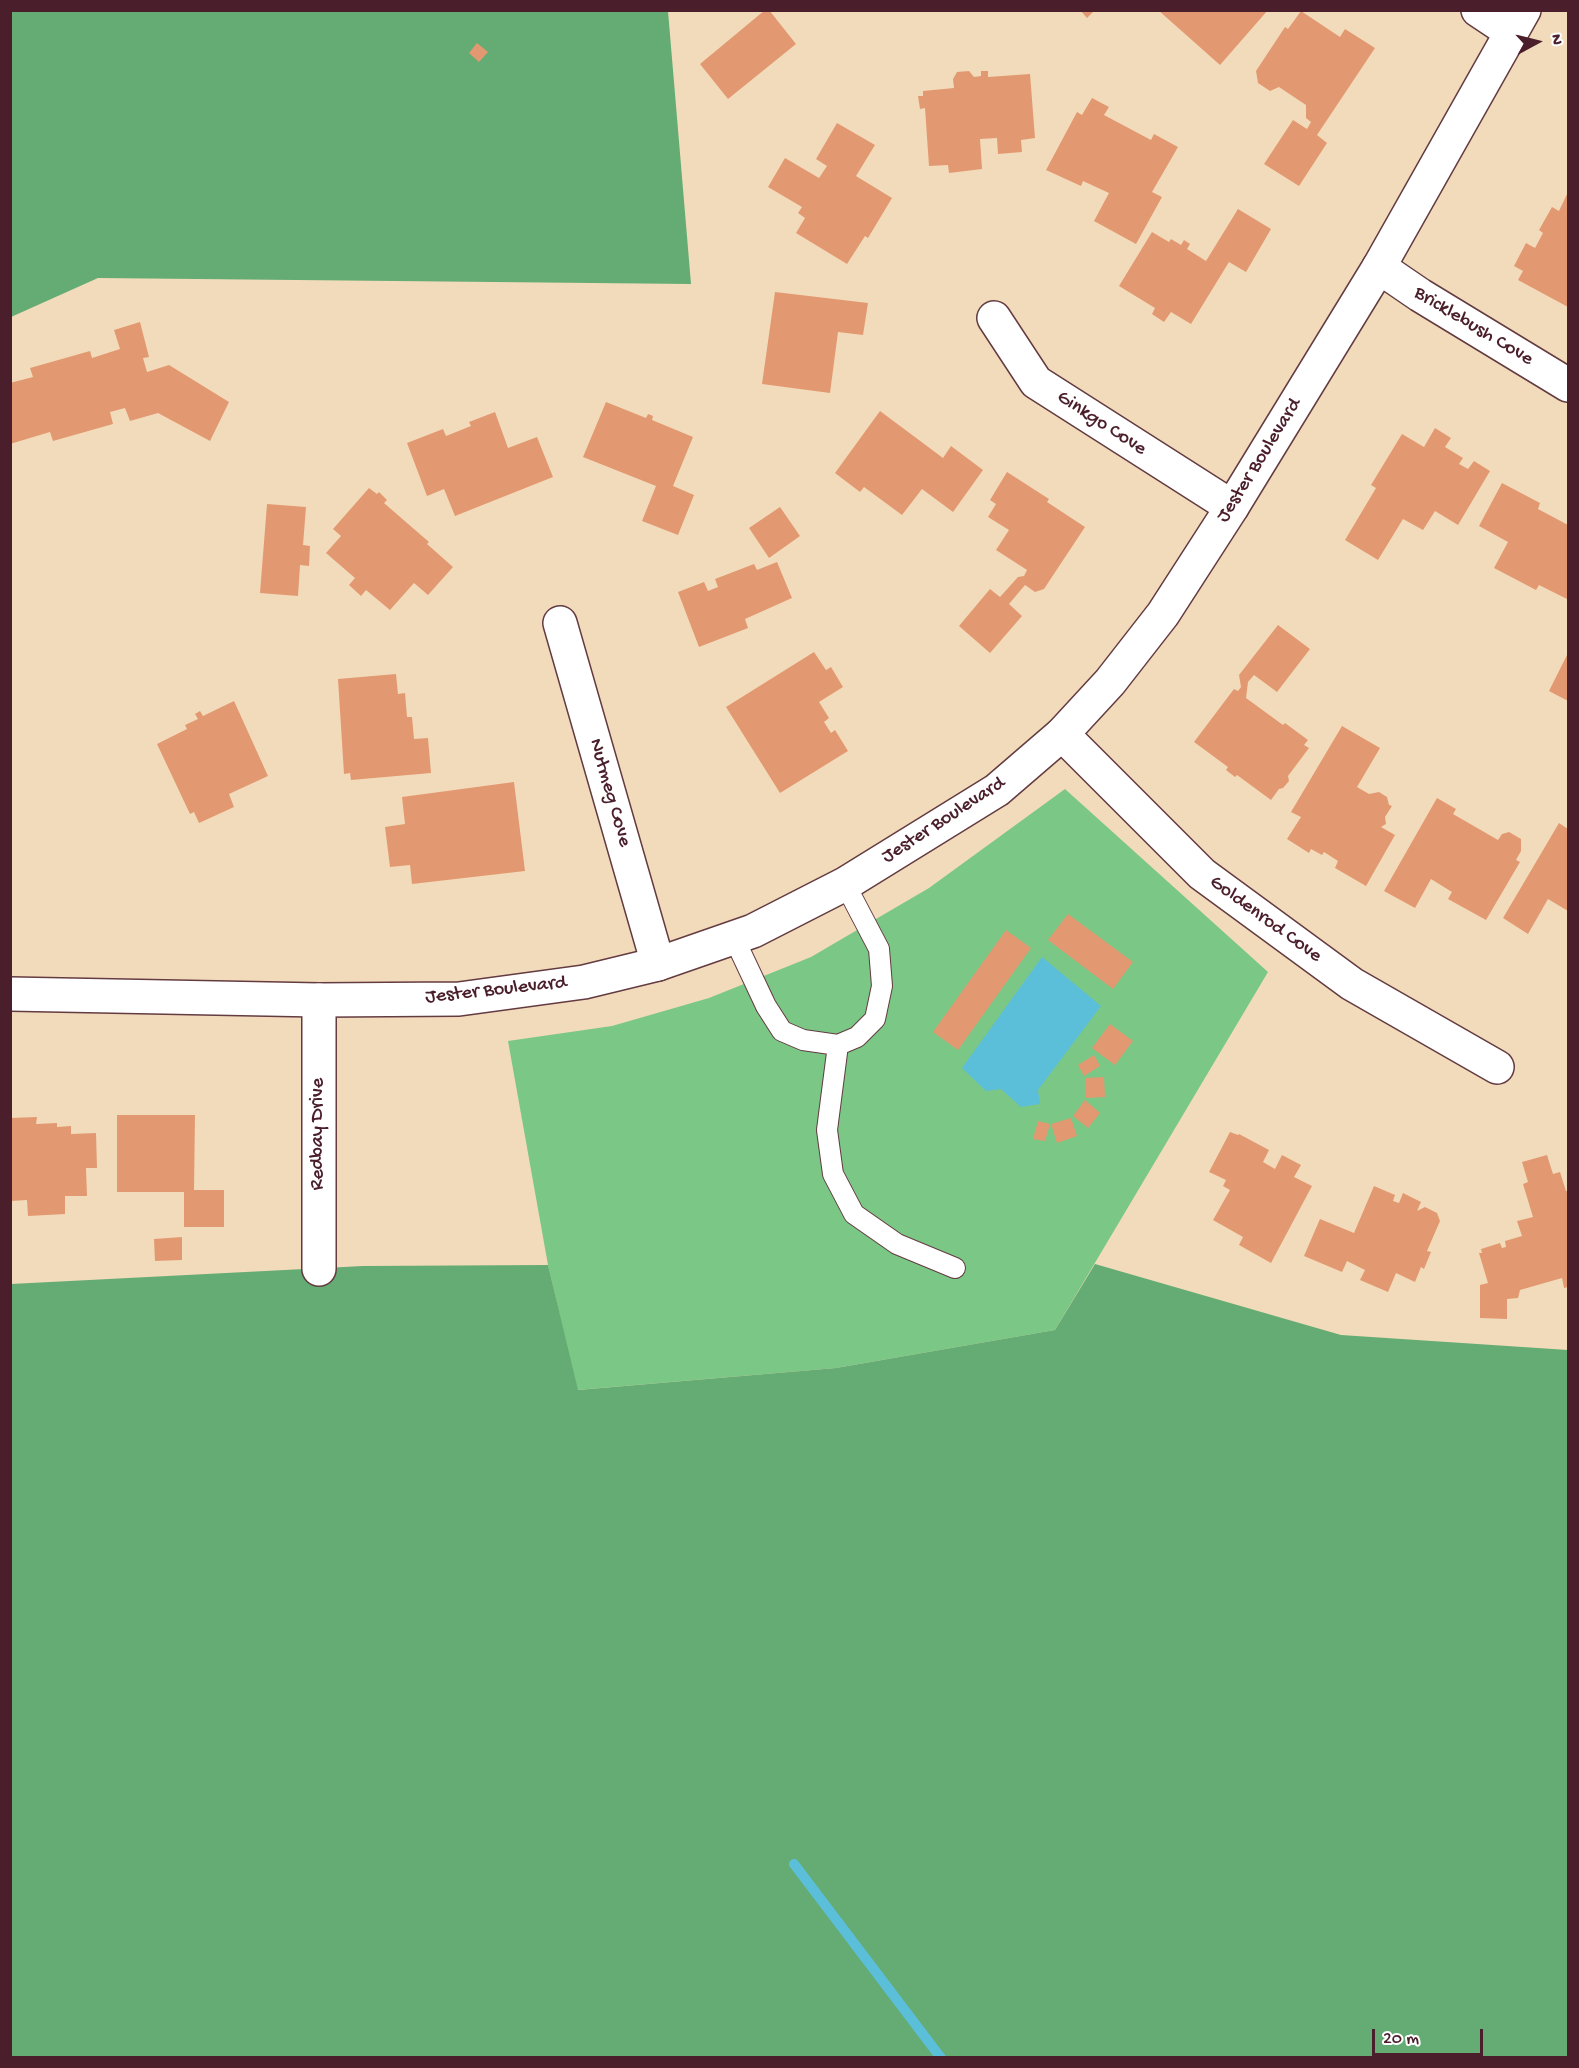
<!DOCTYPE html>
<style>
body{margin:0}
#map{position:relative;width:1579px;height:2068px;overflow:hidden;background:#f2dbbb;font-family:"Gochi Hand",sans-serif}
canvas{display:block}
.frame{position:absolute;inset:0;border:12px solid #4a1f2b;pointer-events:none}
.north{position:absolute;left:1507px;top:12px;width:60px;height:60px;-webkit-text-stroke:4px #fff;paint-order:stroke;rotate:83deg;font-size:16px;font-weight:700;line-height:24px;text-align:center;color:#4a1f2b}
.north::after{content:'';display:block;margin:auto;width:21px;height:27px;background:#4a1f2b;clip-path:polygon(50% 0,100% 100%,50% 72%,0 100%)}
.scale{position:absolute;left:1372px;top:2029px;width:111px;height:27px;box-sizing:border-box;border:3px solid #4a1f2b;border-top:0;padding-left:8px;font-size:18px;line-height:21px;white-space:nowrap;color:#4a1f2b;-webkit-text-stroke:4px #fff;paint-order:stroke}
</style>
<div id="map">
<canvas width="1579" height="2068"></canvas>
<div class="frame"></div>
<div class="north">N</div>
<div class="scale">20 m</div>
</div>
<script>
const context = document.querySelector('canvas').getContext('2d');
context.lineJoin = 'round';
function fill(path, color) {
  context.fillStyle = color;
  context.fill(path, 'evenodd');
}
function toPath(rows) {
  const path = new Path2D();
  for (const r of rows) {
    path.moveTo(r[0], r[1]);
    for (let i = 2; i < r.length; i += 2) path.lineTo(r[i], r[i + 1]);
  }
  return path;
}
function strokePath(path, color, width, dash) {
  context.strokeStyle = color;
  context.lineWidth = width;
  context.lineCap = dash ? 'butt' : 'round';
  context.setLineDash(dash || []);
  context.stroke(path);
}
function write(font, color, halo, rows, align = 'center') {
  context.font = font + ' "Gochi Hand",sans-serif';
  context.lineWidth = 4.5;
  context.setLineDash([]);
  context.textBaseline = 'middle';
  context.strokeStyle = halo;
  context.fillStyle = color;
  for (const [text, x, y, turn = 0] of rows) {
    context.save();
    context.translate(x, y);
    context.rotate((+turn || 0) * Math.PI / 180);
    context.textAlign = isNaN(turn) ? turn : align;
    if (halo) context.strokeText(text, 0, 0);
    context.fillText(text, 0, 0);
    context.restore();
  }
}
fill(toPath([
 [1065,789,1268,972,1055,1330,836,1368,577,1390,548,1265,508,1041,612,1026,709,998,811,957,929,888]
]), '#7bc786');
fill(toPath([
 [10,11,668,11,691,284,98,278,11,317],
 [1095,1264,1341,1335,1568,1350,1568,2057,11,2058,11,1284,363,1266,548,1265,578,1390,836,1368,1055,1330]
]), '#64ac73');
fill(toPath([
 [1042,957,1101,1006,1038,1090,1040,1104,1021,1107,1001,1089,986,1091,962,1068]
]), '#5cbfda');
strokePath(toPath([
 [794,1864,941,2058]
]), '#5cbfda', 10);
fill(toPath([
 [765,10,769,10,796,44,728,99,700,64],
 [1080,10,1095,10,1087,18],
 [1158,10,1268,10,1220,65],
 [1301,11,1340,37,1345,29,1375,48,1317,135,1327,143,1299,186,1264,164,1293,120,1307,129,1311,122,1306,118,1306,105,1279,87,1270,91,1258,83,1256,71,1285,27,1288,29],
 [477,43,488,52,479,62,469,53],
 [969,71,974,77,981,76,981,71,988,71,988,77,1030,74,1035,138,1021,140,1022,152,998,154,997,138,980,139,982,169,949,173,948,165,929,166,925,108,920,109,918,96,923,96,923,91,954,88,953,79,957,72],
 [1092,98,1109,107,1104,115,1151,140,1154,134,1178,147,1152,192,1162,197,1136,244,1094,221,1109,193,1083,181,1081,186,1046,170,1077,112,1082,115],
 [837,123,875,145,856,176,892,198,868,238,865,236,847,264,796,233,805,218,798,213,802,207,768,187,785,158,819,178,827,166,816,159],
 [1568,192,1568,307,1518,280,1523,271,1514,266,1526,243,1535,248,1543,233,1539,230,1552,207,1559,211],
 [1238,209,1271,229,1246,272,1229,262,1191,324,1171,312,1164,322,1152,314,1155,308,1119,286,1152,232,1169,242,1171,239,1181,245,1184,240,1190,244,1187,249,1206,261],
 [775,292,868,303,863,335,838,332,830,393,762,384],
 [140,322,149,357,143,358,147,372,169,365,229,402,210,441,158,413,130,421,125,408,110,412,113,424,53,441,50,432,10,444,10,383,33,377,30,368,90,351,92,358,120,349,114,330],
 [606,402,646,418,648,414,653,416,652,420,693,437,673,486,694,495,678,535,642,521,656,486,583,457],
 [880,411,943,458,951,446,983,470,953,512,922,489,902,515,864,487,860,492,835,473],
 [495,412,508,448,537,437,553,477,455,516,444,489,427,496,407,443,443,429,446,436,471,426,469,422],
 [1435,428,1451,438,1445,447,1463,458,1459,464,1468,469,1474,461,1490,471,1458,525,1435,511,1423,530,1403,519,1378,560,1345,540,1376,488,1371,485,1402,434,1424,447],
 [1007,472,1049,499,1047,502,1085,527,1044,589,1035,592,1025,585,1009,604,1022,616,990,653,959,626,990,589,1000,597,1018,577,1024,576,1027,570,996,550,1009,530,988,517,996,504,990,500],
 [1502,483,1540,503,1538,509,1568,525,1568,596,1567,599,1539,585,1536,590,1494,568,1508,542,1479,526],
 [369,488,377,494,379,492,387,500,384,503,429,542,427,544,453,567,428,595,414,583,390,610,366,590,361,596,349,585,355,578,326,553,341,536,333,529],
 [267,504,306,507,303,545,310,546,309,566,300,565,298,596,260,593],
 [780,507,800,536,769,558,749,528],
 [777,562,792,598,745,619,748,628,699,647,678,592,704,582,708,591,718,587,715,579,754,564,757,570],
 [1278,625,1310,649,1277,692,1254,675,1248,682,1246,698,1283,725,1285,723,1308,740,1304,745,1309,748,1288,776,1289,781,1283,788,1279,789,1271,800,1237,775,1235,777,1226,770,1228,767,1194,742,1234,689,1238,691,1241,687,1239,675],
 [814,652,826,670,831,667,843,687,819,702,829,718,824,722,831,733,835,730,848,751,780,793,726,707],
 [1568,653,1568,701,1549,691],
 [396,674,398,694,405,693,407,717,412,717,414,739,428,738,431,773,351,780,350,773,344,774,338,679],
 [234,701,268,776,229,794,234,807,199,823,194,812,190,814,157,744,187,729,185,725,198,719,195,714,200,711,203,716],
 [1342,726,1380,748,1357,787,1369,794,1379,792,1387,797,1389,805,1392,806,1385,817,1386,824,1381,827,1395,835,1366,886,1335,868,1338,861,1324,852,1322,855,1311,849,1309,853,1287,839,1301,817,1291,812],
 [514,782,525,871,412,884,410,865,390,867,385,827,405,824,402,797],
 [1437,798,1456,809,1453,814,1498,840,1502,834,1509,832,1521,839,1521,851,1516,860,1520,862,1486,920,1448,899,1452,892,1431,879,1415,908,1384,891],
 [1559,823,1568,829,1568,911,1548,899,1528,934,1503,918],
 [1068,914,1133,962,1113,989,1048,940],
 [1006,930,1031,948,958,1050,933,1032],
 [1110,1024,1133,1041,1115,1065,1092,1048],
 [1094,1055,1100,1066,1084,1076,1078,1065],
 [1104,1077,1105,1097,1086,1098,1085,1078],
 [1085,1100,1100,1113,1088,1128,1073,1116],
 [117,1115,195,1115,194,1190,224,1190,224,1227,184,1227,184,1192,117,1192],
 [37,1117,36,1124,57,1123,57,1127,71,1126,71,1134,96,1133,97,1168,86,1168,87,1196,65,1196,65,1214,28,1216,27,1200,11,1201,10,1118],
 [1071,1118,1077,1136,1057,1143,1051,1124],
 [1038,1121,1050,1124,1045,1141,1033,1139],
 [1230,1132,1238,1135,1239,1134,1269,1150,1263,1162,1275,1169,1282,1155,1301,1165,1294,1177,1312,1186,1271,1263,1239,1245,1243,1237,1213,1220,1230,1190,1223,1186,1226,1180,1209,1172],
 [1547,1155,1553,1174,1560,1172,1566,1191,1568,1191,1568,1287,1564,1288,1562,1278,1520,1290,1518,1298,1507,1299,1507,1319,1480,1318,1480,1285,1488,1283,1479,1253,1482,1253,1481,1249,1500,1243,1502,1248,1506,1247,1505,1241,1522,1236,1517,1221,1533,1217,1523,1184,1528,1182,1522,1162],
 [1374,1186,1395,1195,1393,1201,1399,1203,1403,1193,1421,1202,1417,1211,1425,1207,1437,1213,1440,1221,1427,1251,1431,1252,1424,1269,1421,1267,1415,1282,1396,1273,1388,1292,1360,1280,1365,1270,1347,1261,1342,1272,1304,1256,1320,1219,1354,1233],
 [182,1237,182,1260,155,1261,154,1239]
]), '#e29971');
const service = toPath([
 [734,938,766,1006,782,1031,803,1040,838,1045,857,1037,875,1019,882,986,879,949,845,884],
 [838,1045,827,1130,833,1174,854,1214,897,1244,955,1268]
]);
const minor = toPath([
 [1478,10,1511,32],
 [1379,267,1420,295,1568,385],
 [994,318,1036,382,1232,507],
 [560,623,658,964],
 [1062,734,1202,874,1352,984,1497,1067],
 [319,1000,319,1269]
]);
const tertiary = toPath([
 [10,994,319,1000,459,999,584,982,658,964,753,931,845,884,997,790,1062,734,1110,682,1163,614,1232,507,1379,267,1524,10]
]);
strokePath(service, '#633b41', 22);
strokePath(minor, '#633b41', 36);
strokePath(tertiary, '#633b41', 36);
strokePath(service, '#fff', 20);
strokePath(minor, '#fff', 33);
strokePath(tertiary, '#fff', 33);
write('20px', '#4a1f2b', '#fff', [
 ["Bricklebush Cove",1473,327,31],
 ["Ginkgo Cove",1101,424,33],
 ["Jester Boulevard",1260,461,-58],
 ["Nutmeg Cove",609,793,74],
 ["Jester Boulevard",944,821,-33],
 ["Goldenrod Cove",1265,920,36],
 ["Jester Boulevard",496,991,-6],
 ["Redbay Drive",319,1134,-90]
]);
</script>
